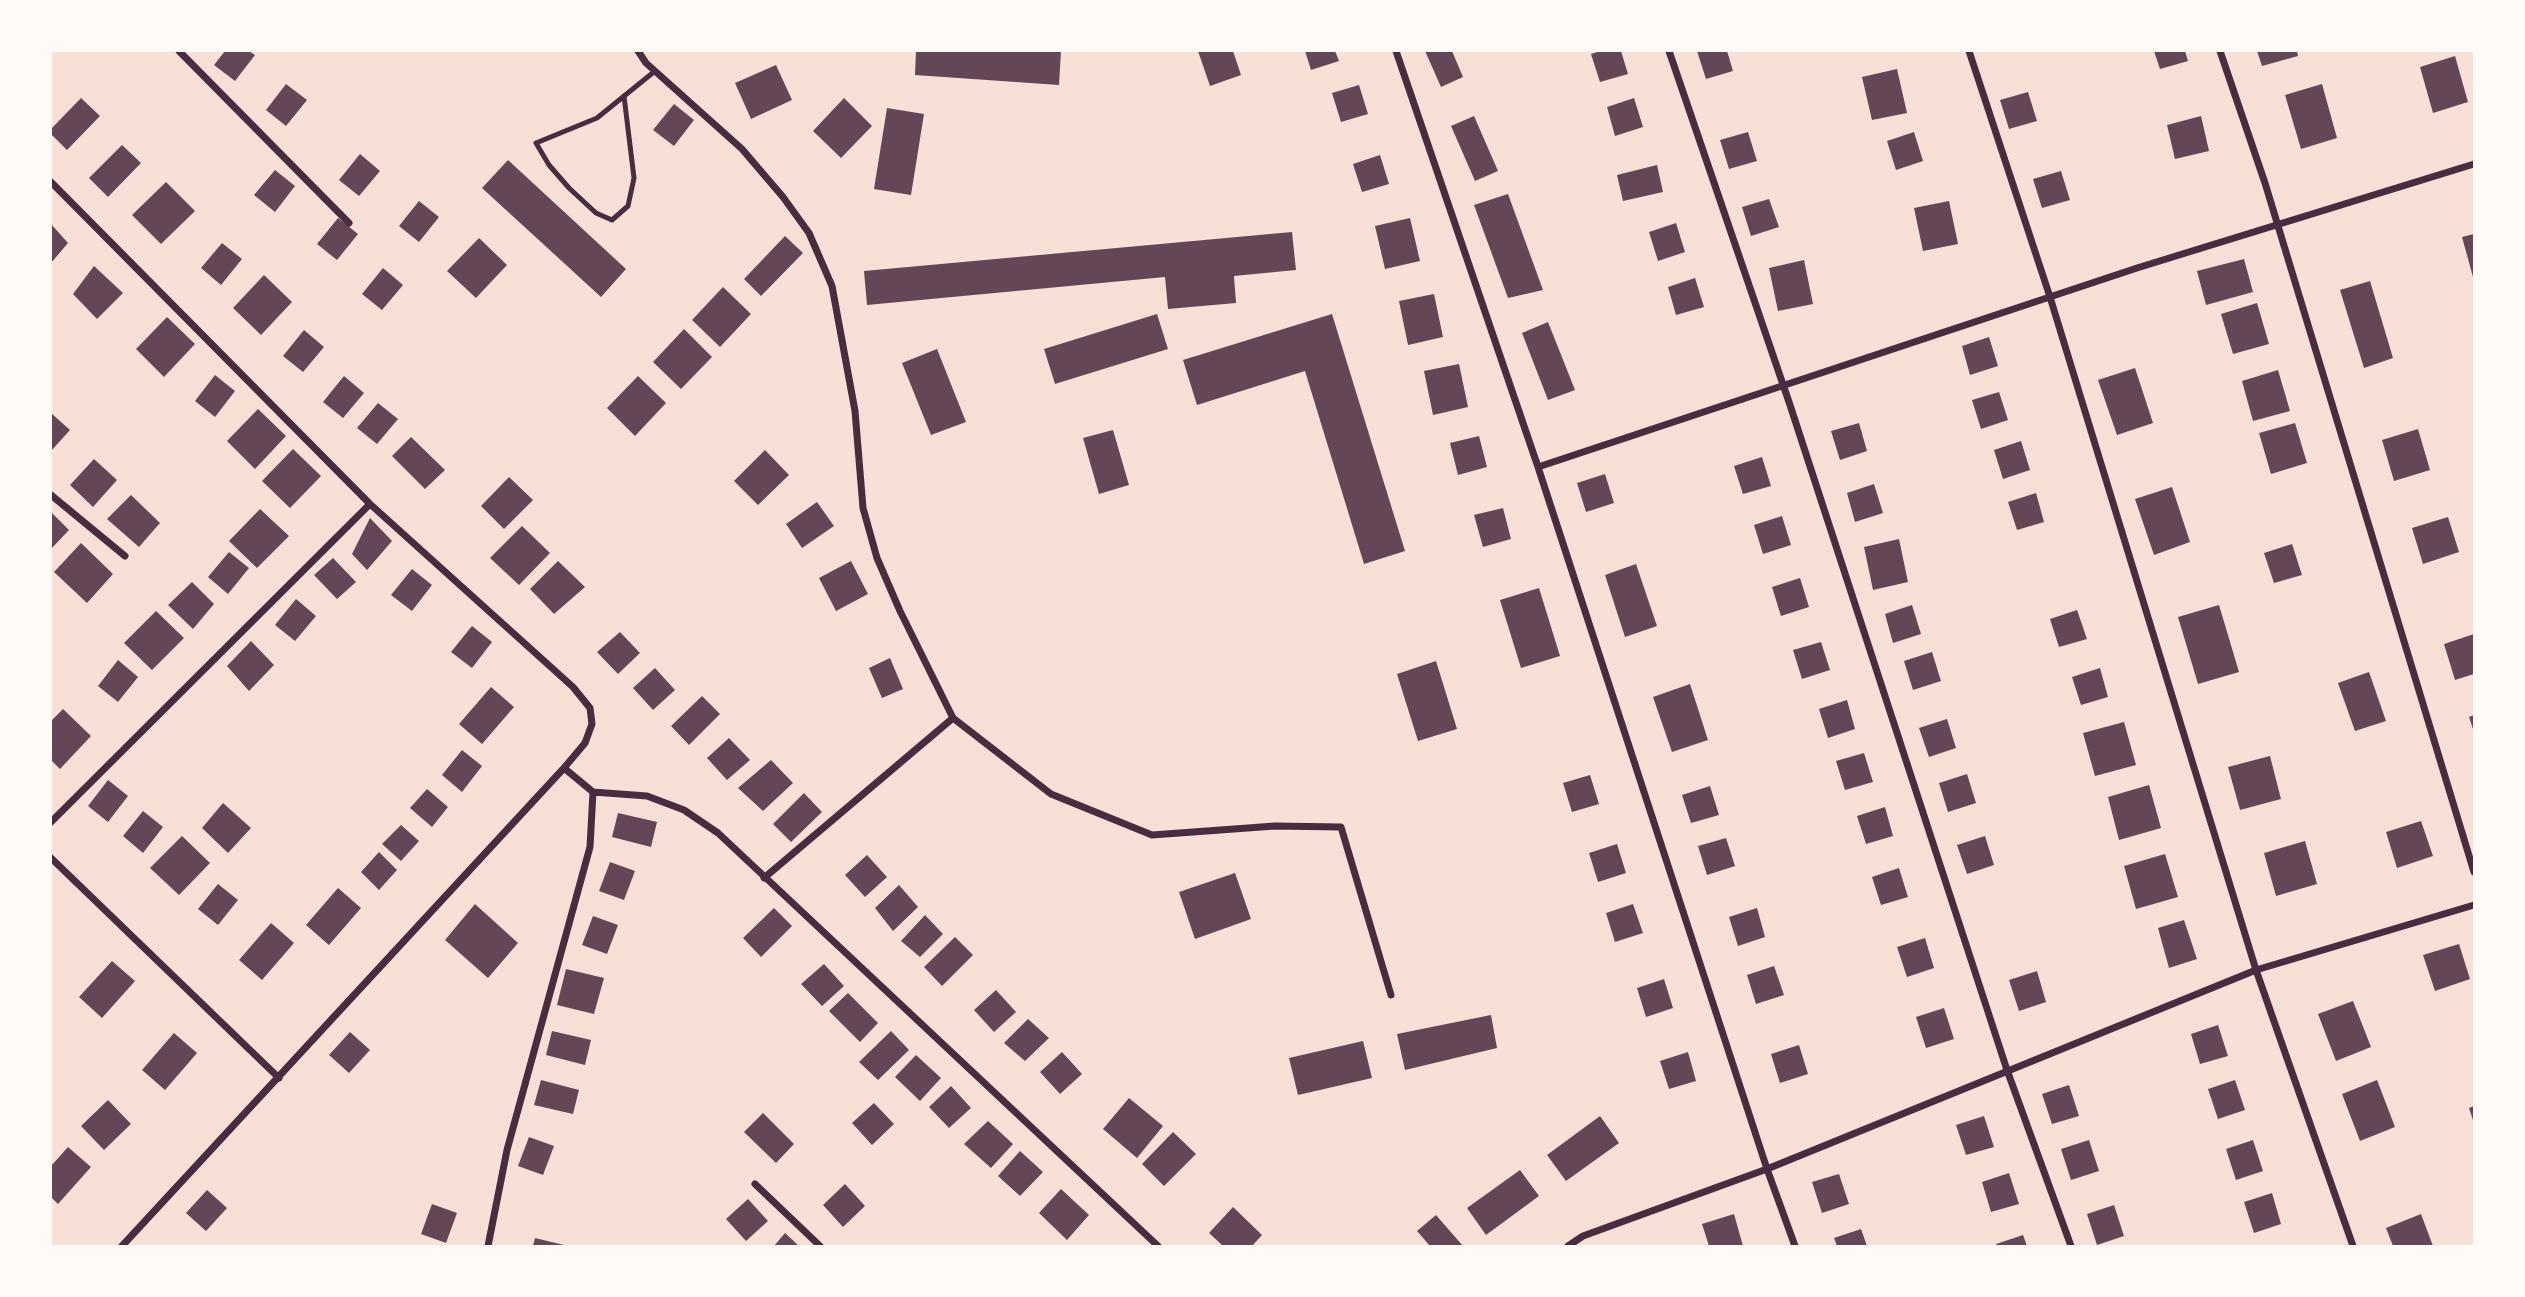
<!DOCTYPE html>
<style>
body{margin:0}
#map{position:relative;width:2525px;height:1297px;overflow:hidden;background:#f7e1d7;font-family:Commissioner,sans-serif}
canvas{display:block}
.frame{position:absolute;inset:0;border:52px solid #fffaf5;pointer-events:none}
</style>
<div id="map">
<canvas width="2525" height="1297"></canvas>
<div class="frame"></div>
</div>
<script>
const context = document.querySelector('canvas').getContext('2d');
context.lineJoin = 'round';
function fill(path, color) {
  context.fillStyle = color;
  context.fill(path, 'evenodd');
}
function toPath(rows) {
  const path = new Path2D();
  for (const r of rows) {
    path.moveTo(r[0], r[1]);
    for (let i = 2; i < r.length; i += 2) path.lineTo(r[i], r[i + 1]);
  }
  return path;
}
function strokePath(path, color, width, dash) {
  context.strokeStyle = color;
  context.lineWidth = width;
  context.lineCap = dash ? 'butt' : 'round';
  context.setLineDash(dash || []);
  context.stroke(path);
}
fill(toPath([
 [225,51,249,51,255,55,235,81,214,65],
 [916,51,1061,51,1059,85,915,75],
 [1198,51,1233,51,1241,75,1210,86],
 [1305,51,1335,51,1339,61,1311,70],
 [1425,51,1452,51,1463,77,1441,87],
 [1600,51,1621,51,1628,74,1600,82,1591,54],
 [1697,51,1727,51,1733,71,1706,79],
 [2154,51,2185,51,2188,61,2160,69],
 [2257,51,2297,51,2298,56,2262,66],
 [2455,56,2468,102,2433,113,2420,67],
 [776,65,792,100,751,119,735,83],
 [1897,69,1907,113,1872,120,1862,77],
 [286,84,307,100,286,126,266,110],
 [2322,84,2337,138,2301,149,2285,95],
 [1359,85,1368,114,1341,122,1332,93],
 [2028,92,2037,121,2009,129,2000,100],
 [81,98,100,116,67,150,51,134,51,129],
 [844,98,872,126,841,158,813,131],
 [1634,98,1643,127,1615,136,1607,107],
 [674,104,694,120,674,146,653,130],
 [887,108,924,114,911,195,874,189],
 [1474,116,1498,171,1475,181,1451,126],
 [2201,116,2209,151,2175,159,2167,125],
 [1748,132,1757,161,1729,169,1720,140],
 [1914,132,1923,161,1896,170,1887,141],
 [122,145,141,163,108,197,89,178],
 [360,154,380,171,359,196,339,180],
 [1380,155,1389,184,1362,192,1353,164],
 [508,160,626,269,601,297,482,188],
 [1657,165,1663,192,1623,201,1617,175],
 [275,170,295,186,275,212,254,195],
 [2061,171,2070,200,2042,208,2033,179],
 [166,182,195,211,161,244,132,215],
 [1508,194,1543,290,1508,298,1474,205],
 [1769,199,1779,227,1751,236,1742,207],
 [419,201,439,217,419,242,399,226],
 [1949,201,1958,244,1923,251,1914,208],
 [338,218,358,234,337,260,317,244],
 [1410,218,1420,261,1385,269,1375,226],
 [1676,223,1685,252,1658,261,1649,232],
 [51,224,68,243,51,263],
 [1292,232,1296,270,1234,276,1236,303,1168,309,1165,277,867,305,864,271],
 [2474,234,2474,277,2473,277,2462,237],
 [785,236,803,253,761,296,744,279],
 [479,238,507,265,476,298,447,271],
 [222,243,242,259,221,285,201,268],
 [2244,259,2253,292,2206,305,2197,271],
 [1804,260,1813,304,1778,311,1769,268],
 [94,266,123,293,97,319,73,294],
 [383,268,403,285,382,310,362,294],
 [264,275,292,302,261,335,233,308],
 [1695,278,1704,307,1676,315,1668,287],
 [2370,281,2393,358,2364,368,2340,290],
 [723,287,751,314,720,347,692,320],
 [1434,294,1443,337,1408,345,1399,301],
 [2257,303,2269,344,2233,354,2221,314],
 [1157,314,1168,349,1055,384,1044,349],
 [1332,314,1405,551,1364,564,1305,371,1197,405,1183,360],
 [167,317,195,344,164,377,136,349],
 [1548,322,1575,390,1548,400,1522,333],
 [684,329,712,357,681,389,653,362],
 [304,330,324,347,303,372,283,356],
 [1989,337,1998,366,1970,375,1962,346],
 [937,349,966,422,931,435,902,363],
 [1459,364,1468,407,1433,415,1424,371],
 [2135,368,2153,423,2117,435,2098,380],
 [2278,370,2290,411,2253,421,2242,381],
 [215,375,235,391,215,417,195,401],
 [344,376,364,393,343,418,323,402],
 [638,376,666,403,635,436,607,408],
 [1999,392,2008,420,1981,429,1972,400],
 [378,403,398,419,377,444,357,428],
 [258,409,286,436,255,469,227,441],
 [51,413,70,430,51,451],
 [1859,423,1867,451,1840,460,1831,431],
 [2295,423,2307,463,2271,474,2259,433],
 [2418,429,2430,470,2394,481,2382,440],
 [1113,430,1129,485,1099,494,1083,438],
 [1479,436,1487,467,1458,475,1450,443],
 [411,437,445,470,425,489,392,456],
 [2021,441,2030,470,2003,479,1994,450],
 [293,449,321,476,290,508,262,481],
 [765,450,789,475,758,505,734,481],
 [1762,457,1771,486,1743,494,1734,466],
 [94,459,117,480,93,507,70,485],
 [1605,474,1614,503,1586,512,1577,483],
 [509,477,533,500,504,529,481,506],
 [1874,484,1883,513,1855,522,1847,493],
 [2172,487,2190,542,2154,555,2135,499],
 [2036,493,2044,522,2017,530,2008,502],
 [131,495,160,523,139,547,107,519],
 [817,502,834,526,802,548,786,524],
 [1503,508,1511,539,1483,547,1474,515],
 [260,509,289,536,257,568,229,541],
 [51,512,69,530,51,549],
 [1782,516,1791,545,1763,554,1754,525],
 [2448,517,2459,552,2423,564,2412,528],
 [370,518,392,541,367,570,352,554],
 [522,526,550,553,519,585,490,558],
 [1899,539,1908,582,1873,590,1864,547],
 [81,543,113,574,87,603,54,572],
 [2292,544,2302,575,2274,583,2264,553],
 [229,552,249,568,228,594,208,577],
 [333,558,356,582,337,599,314,575],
 [558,561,585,587,554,614,530,589],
 [851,561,868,594,836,611,819,578],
 [1636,564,1657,626,1625,637,1605,575],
 [412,569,432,585,412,611,391,595],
 [1800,578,1809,607,1781,616,1772,587],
 [192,582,214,604,193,629,168,605],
 [1539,588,1560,656,1521,668,1500,600],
 [296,599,316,616,295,641,275,625],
 [1912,605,1921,634,1893,643,1885,614],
 [2219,605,2239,672,2198,684,2178,617],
 [2077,610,2087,639,2059,647,2050,619],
 [156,611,184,638,152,670,124,643],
 [472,626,492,642,472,668,451,652],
 [620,632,640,653,618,674,597,652],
 [2474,634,2474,674,2455,680,2444,644],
 [251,641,274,665,249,691,227,666],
 [1821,642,1830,670,1802,679,1793,650],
 [1932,652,1941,681,1913,690,1904,661],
 [890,658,903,689,882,698,869,668],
 [118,660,138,677,118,702,98,686],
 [1436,661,1457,729,1418,741,1397,674],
 [655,668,675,690,653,710,633,688],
 [2100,668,2108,697,2081,705,2072,677],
 [2369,672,2386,721,2355,731,2338,683],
 [1690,684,1708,740,1672,752,1653,697],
 [491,687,514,707,482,744,459,724],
 [702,696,720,714,689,745,671,726],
 [1847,700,1855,729,1828,738,1819,709],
 [63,709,91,736,60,769,51,760,51,721],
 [2474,715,2474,732,2469,717],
 [1947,719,1956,748,1929,757,1919,728],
 [2124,722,2136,765,2095,776,2083,733],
 [729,738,750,760,727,780,707,758],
 [462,750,482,766,462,792,442,775],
 [1864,753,1873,782,1845,790,1836,761],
 [2270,756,2281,799,2240,810,2228,767],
 [771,760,793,783,763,811,738,788],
 [1967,774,1976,803,1948,812,1939,783],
 [1590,775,1599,804,1572,812,1563,783],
 [108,780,128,796,108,822,88,806],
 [2149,785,2161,828,2119,840,2108,797],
 [1710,786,1719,815,1691,823,1682,795],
 [427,789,448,807,432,827,410,808],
 [804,793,822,812,791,842,773,824],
 [223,803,251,828,228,853,202,828],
 [1885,807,1893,836,1866,844,1857,816],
 [143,811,163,827,143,853,123,836],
 [618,813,657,822,651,847,612,837],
 [2421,821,2433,856,2397,868,2386,832],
 [401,825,419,841,401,861,382,844],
 [182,836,210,863,179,895,150,868],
 [1985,836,1994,865,1967,874,1957,845],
 [1726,838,1735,866,1707,875,1698,846],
 [2305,841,2317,884,2276,896,2264,853],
 [1617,844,1626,873,1598,882,1589,853],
 [379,852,397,870,379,890,361,872],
 [2165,854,2178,897,2136,909,2124,866],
 [867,855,887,877,865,897,845,875],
 [610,862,635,871,624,900,599,891],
 [1899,868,1908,897,1881,905,1872,877],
 [1235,873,1251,919,1195,939,1179,892],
 [218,884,238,900,218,925,198,909],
 [899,885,918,907,893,931,875,908],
 [338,888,361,908,329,945,306,925],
 [475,904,518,943,488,978,445,940],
 [1633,904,1643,933,1615,942,1606,913],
 [774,908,792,926,761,957,743,938],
 [1757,908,1765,937,1738,946,1729,917],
 [925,915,943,934,920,957,901,941],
 [593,916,618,925,607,954,582,945],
 [2184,920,2197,959,2169,968,2158,928],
 [271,923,294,943,262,980,239,960],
 [955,937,973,955,942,986,924,967],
 [1925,938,1934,968,1907,977,1897,947],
 [2459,944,2470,979,2435,991,2423,955],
 [112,961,135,981,102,1018,79,997],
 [824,964,844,986,822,1006,801,984],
 [1774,966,1784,995,1756,1004,1747,975],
 [566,969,604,978,594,1014,557,1005],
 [2037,971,2046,1002,2019,1011,2009,980],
 [1664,979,1673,1008,1646,1017,1637,988],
 [996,990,1016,1012,994,1032,974,1010],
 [848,993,878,1023,860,1042,829,1011],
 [2353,1001,2371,1047,2336,1061,2318,1014],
 [1944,1008,1954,1039,1926,1048,1916,1017],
 [1491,1015,1497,1048,1405,1070,1397,1034],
 [1028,1019,1049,1038,1025,1061,1004,1043],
 [2218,1025,2228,1056,2200,1064,2191,1034],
 [552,1031,591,1040,585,1065,546,1055],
 [891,1031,909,1050,878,1080,859,1062],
 [350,1032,370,1050,349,1073,329,1055],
 [174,1033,197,1053,165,1090,142,1070],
 [1363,1041,1372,1078,1298,1095,1289,1058],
 [1799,1045,1808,1074,1780,1083,1771,1054],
 [1062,1052,1082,1074,1060,1094,1040,1072],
 [1688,1052,1696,1081,1669,1089,1660,1061],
 [916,1055,941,1078,920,1101,895,1077],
 [541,1080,579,1090,573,1114,534,1105],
 [2235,1080,2245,1110,2218,1119,2208,1089],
 [2377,1080,2395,1127,2360,1141,2342,1094],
 [2069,1085,2079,1116,2052,1124,2042,1094],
 [951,1086,971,1108,949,1128,929,1107],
 [1129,1098,1163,1126,1137,1158,1103,1129],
 [108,1100,131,1124,104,1150,81,1126],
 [874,1103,894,1124,872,1145,852,1123],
 [2474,1106,2474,1123,2469,1108],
 [763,1113,794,1144,776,1163,744,1132],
 [1600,1116,1619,1143,1566,1181,1547,1155],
 [1984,1116,1994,1147,1966,1155,1956,1125],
 [988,1121,1013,1144,991,1168,964,1144],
 [1173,1132,1196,1154,1164,1186,1142,1164],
 [529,1137,554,1146,543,1175,518,1166],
 [2089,1140,2099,1171,2071,1180,2061,1149],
 [2253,1140,2263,1171,2236,1180,2226,1149],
 [68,1147,91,1167,58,1204,51,1197,51,1166],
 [1020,1151,1043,1172,1020,1196,998,1176],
 [1520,1170,1539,1196,1486,1235,1467,1208],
 [2009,1173,2019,1204,1991,1212,1982,1182],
 [1839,1174,1849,1204,1822,1213,1812,1182],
 [845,1184,865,1206,843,1227,823,1205],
 [1061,1189,1089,1215,1067,1240,1039,1213],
 [207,1190,227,1208,206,1231,186,1213],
 [2272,1193,2281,1224,2254,1233,2244,1202],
 [748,1199,768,1221,746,1241,726,1219],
 [432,1204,457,1213,446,1243,421,1234],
 [2114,1205,2124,1236,2097,1245,2087,1214],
 [1233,1207,1262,1235,1252,1246,1223,1246,1209,1233],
 [1734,1214,1743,1246,1709,1246,1702,1224],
 [2421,1214,2433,1246,2393,1246,2386,1228],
 [1436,1215,1463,1246,1430,1246,1417,1231],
 [1861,1229,1867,1246,1837,1246,1834,1238],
 [785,1233,799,1246,774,1246],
 [2023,1235,2027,1246,1997,1246,1996,1244],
 [535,1238,564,1245,564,1246,533,1246]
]), '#644757');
strokePath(toPath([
 [624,96,634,178,628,206,612,220,596,213,569,188,549,165,536,143,597,118,655,71]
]), '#4a2c40', 5);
strokePath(toPath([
 [179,51,349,223],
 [638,51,646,63,742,149,783,197,809,233,832,286,855,411,863,508,877,558,900,611,953,718,764,878],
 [1396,51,1538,467,1767,1169,1795,1246],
 [1669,51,1790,405,2007,1070,2071,1246],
 [1969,51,2050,297,2256,970,2353,1246],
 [2220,51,2265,183,2474,872],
 [51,182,370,504,573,687,590,708,592,724,585,743,564,768,122,1246],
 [1538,467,2137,268,2474,164],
 [51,495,125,556],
 [953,718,1051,794,1152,835,1275,826,1341,827,1391,995],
 [564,768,593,792,647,796,684,810,718,833,1158,1246],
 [51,822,370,504],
 [51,858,279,1078],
 [755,1184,820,1246],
 [488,1246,507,1150,590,847,593,792],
 [1568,1246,1583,1236,1767,1169,2256,970,2474,905]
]), '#4a2c40', 7);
</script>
